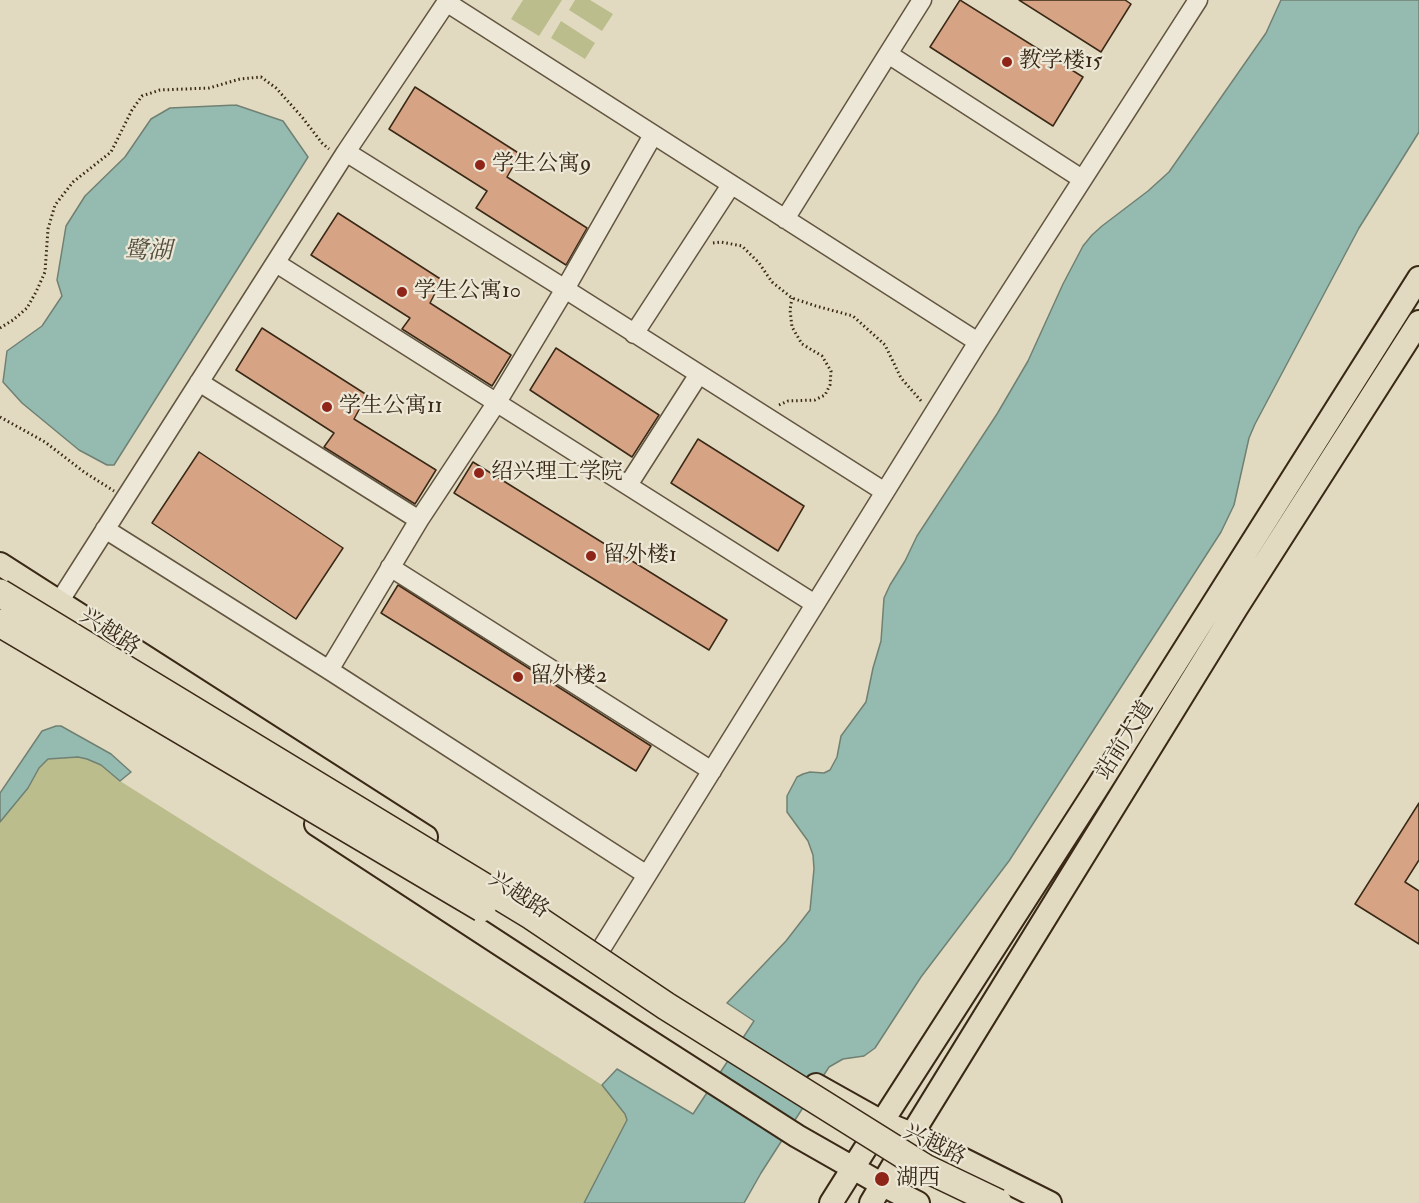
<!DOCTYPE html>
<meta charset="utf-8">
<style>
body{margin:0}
canvas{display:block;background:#e2dac0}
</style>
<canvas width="1419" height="1203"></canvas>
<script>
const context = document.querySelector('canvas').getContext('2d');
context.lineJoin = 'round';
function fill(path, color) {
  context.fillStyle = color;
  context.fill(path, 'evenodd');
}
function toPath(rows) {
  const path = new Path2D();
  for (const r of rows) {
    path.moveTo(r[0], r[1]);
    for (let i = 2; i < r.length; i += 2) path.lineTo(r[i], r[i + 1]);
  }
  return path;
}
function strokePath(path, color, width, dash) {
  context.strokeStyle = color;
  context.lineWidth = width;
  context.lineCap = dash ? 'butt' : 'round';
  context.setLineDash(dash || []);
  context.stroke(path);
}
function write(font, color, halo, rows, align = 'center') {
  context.font = font + ' "IM FELL Double Pica","Noto Serif SC",serif';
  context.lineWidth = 4.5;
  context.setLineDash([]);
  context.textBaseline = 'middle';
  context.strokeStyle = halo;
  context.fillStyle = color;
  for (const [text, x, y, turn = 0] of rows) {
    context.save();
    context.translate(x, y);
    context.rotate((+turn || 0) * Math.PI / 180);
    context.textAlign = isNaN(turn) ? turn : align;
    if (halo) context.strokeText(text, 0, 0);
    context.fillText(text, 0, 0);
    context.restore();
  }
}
fill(toPath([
 [523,0,562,0,539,36,511,19],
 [575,0,590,0,613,14,602,31,569,10],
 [561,21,595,43,585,59,551,38],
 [78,757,87,759,101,765,120,781,602,1085,625,1114,627,1120,585,1203,0,1203,0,822,28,788,39,768,48,759]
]), '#bbbd8d');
const water = toPath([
 [1281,0,1419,0,1419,132,1359,228,1255,424,1249,438,1234,505,1221,532,1009,861,921,977,875,1048,864,1056,843,1059,829,1067,761,1173,744,1203,584,1203,627,1120,625,1114,602,1085,617,1069,693,1114,754,1021,727,1003,786,941,810,910,814,869,813,855,808,841,787,812,787,796,797,777,803,774,810,772,824,773,830,770,837,757,841,736,866,702,873,668,881,641,884,598,890,585,905,561,917,536,997,414,1028,361,1063,284,1083,246,1092,235,1102,226,1148,191,1169,172,1266,33,1281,0],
 [236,105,283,121,308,157,114,465,107,465,79,450,22,403,3,382,7,351,42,326,62,296,57,280,66,226,85,196,125,157,151,119,170,108,236,105],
 [56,726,61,726,111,754,131,772,120,781,101,765,87,759,78,757,48,759,39,768,28,788,0,822,0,793,42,731,56,726]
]);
fill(water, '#95bbb1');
strokePath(water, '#708173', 1.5);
const building = toPath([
 [960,0,1083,77,1053,126,930,47,960,0],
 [1019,0,1125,0,1131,4,1101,52,1019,0],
 [415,87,520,154,507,177,587,228,566,265,476,208,487,191,389,129,415,87],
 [338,213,442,280,430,303,511,355,492,386,402,329,410,318,311,255,338,213],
 [262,328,367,395,354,419,436,470,415,504,324,447,334,433,236,370,262,328],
 [556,348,659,415,632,457,530,390,556,348],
 [698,439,804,506,778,551,671,483,698,439],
 [199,452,343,548,296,619,152,523,199,452],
 [473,462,727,620,709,650,454,493,473,462],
 [398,585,651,746,636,771,381,613,398,585],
 [1419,803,1419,860,1405,882,1419,891,1419,944,1355,904,1419,803]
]);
fill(building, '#d6a385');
strokePath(building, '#392916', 1.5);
const minor = toPath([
 [446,2,978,342],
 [888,54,922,0],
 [346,152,565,289,653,135],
 [785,219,888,54,1082,179],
 [276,263,815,604],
 [634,334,731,185],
 [199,382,419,520,497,402,565,289,885,492],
 [628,485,699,374],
 [105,529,329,670,647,875],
 [390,567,712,771],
 [52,613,346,152,448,0],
 [329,670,419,520],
 [601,949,978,342,1198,0]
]);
const major = toPath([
 [0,564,426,837],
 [316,824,630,1029,797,1136,883,1185,918,1203],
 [816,1085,882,1122,912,1134,1050,1203],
 [831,1203,882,1122,1097,788,1419,278],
 [871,1203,912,1134,1237,607,1419,322]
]);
strokePath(minor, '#635540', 21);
strokePath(major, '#392916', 26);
strokePath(toPath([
 [713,243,721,242,742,246,759,263,772,282,792,298,816,306,853,316,885,345,901,378,922,402],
 [0,328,13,320,27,308,36,292,45,272,48,229,55,205,73,182,111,152,132,110,142,96,160,90,209,88,240,79,261,77,276,88,302,117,322,143,329,149],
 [779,405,788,401,815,400,825,395,830,385,831,371,822,356,802,344,792,327,790,310,792,298],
 [0,417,45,442,84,472,114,491]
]), '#392916', 3, [1.5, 3]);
strokePath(minor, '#ece7d6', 18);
strokePath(major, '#e2dac0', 22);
const highwayBridge = toPath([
 [0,593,532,916,666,1006,925,1168,998,1203],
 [0,623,482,908]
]);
strokePath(highwayBridge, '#392916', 30, []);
strokePath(highwayBridge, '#e2dac0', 27);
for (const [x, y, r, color] of [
 [1007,62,6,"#8f2418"],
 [480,165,6,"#8f2418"],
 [402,292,6,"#8f2418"],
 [327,407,6,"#8f2418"],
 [479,473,6,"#8f2418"],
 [591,556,6,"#8f2418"],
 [518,677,6,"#8f2418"],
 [882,1179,8,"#8f2418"]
]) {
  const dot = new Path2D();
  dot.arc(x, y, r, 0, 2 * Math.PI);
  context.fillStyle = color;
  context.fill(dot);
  strokePath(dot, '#ece7d6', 2);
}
write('22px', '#392916', '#ece7d6', [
 ["教学楼15",1019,62],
 ["学生公寓9",492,165],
 ["学生公寓10",414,292],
 ["学生公寓11",339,407],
 ["绍兴理工学院",491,473],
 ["留外楼1",603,556],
 ["留外楼2",530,677],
 ["湖西",896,1179]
], 'left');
write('22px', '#392916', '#ece7d6', [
 ["兴越路",109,633,33],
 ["站前大道",1126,741,-58],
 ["兴越路",518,896,33],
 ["兴越路",934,1146,26]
]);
write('italic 24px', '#504e3d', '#ece7d6', [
 ["鹭湖",148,253]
]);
</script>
